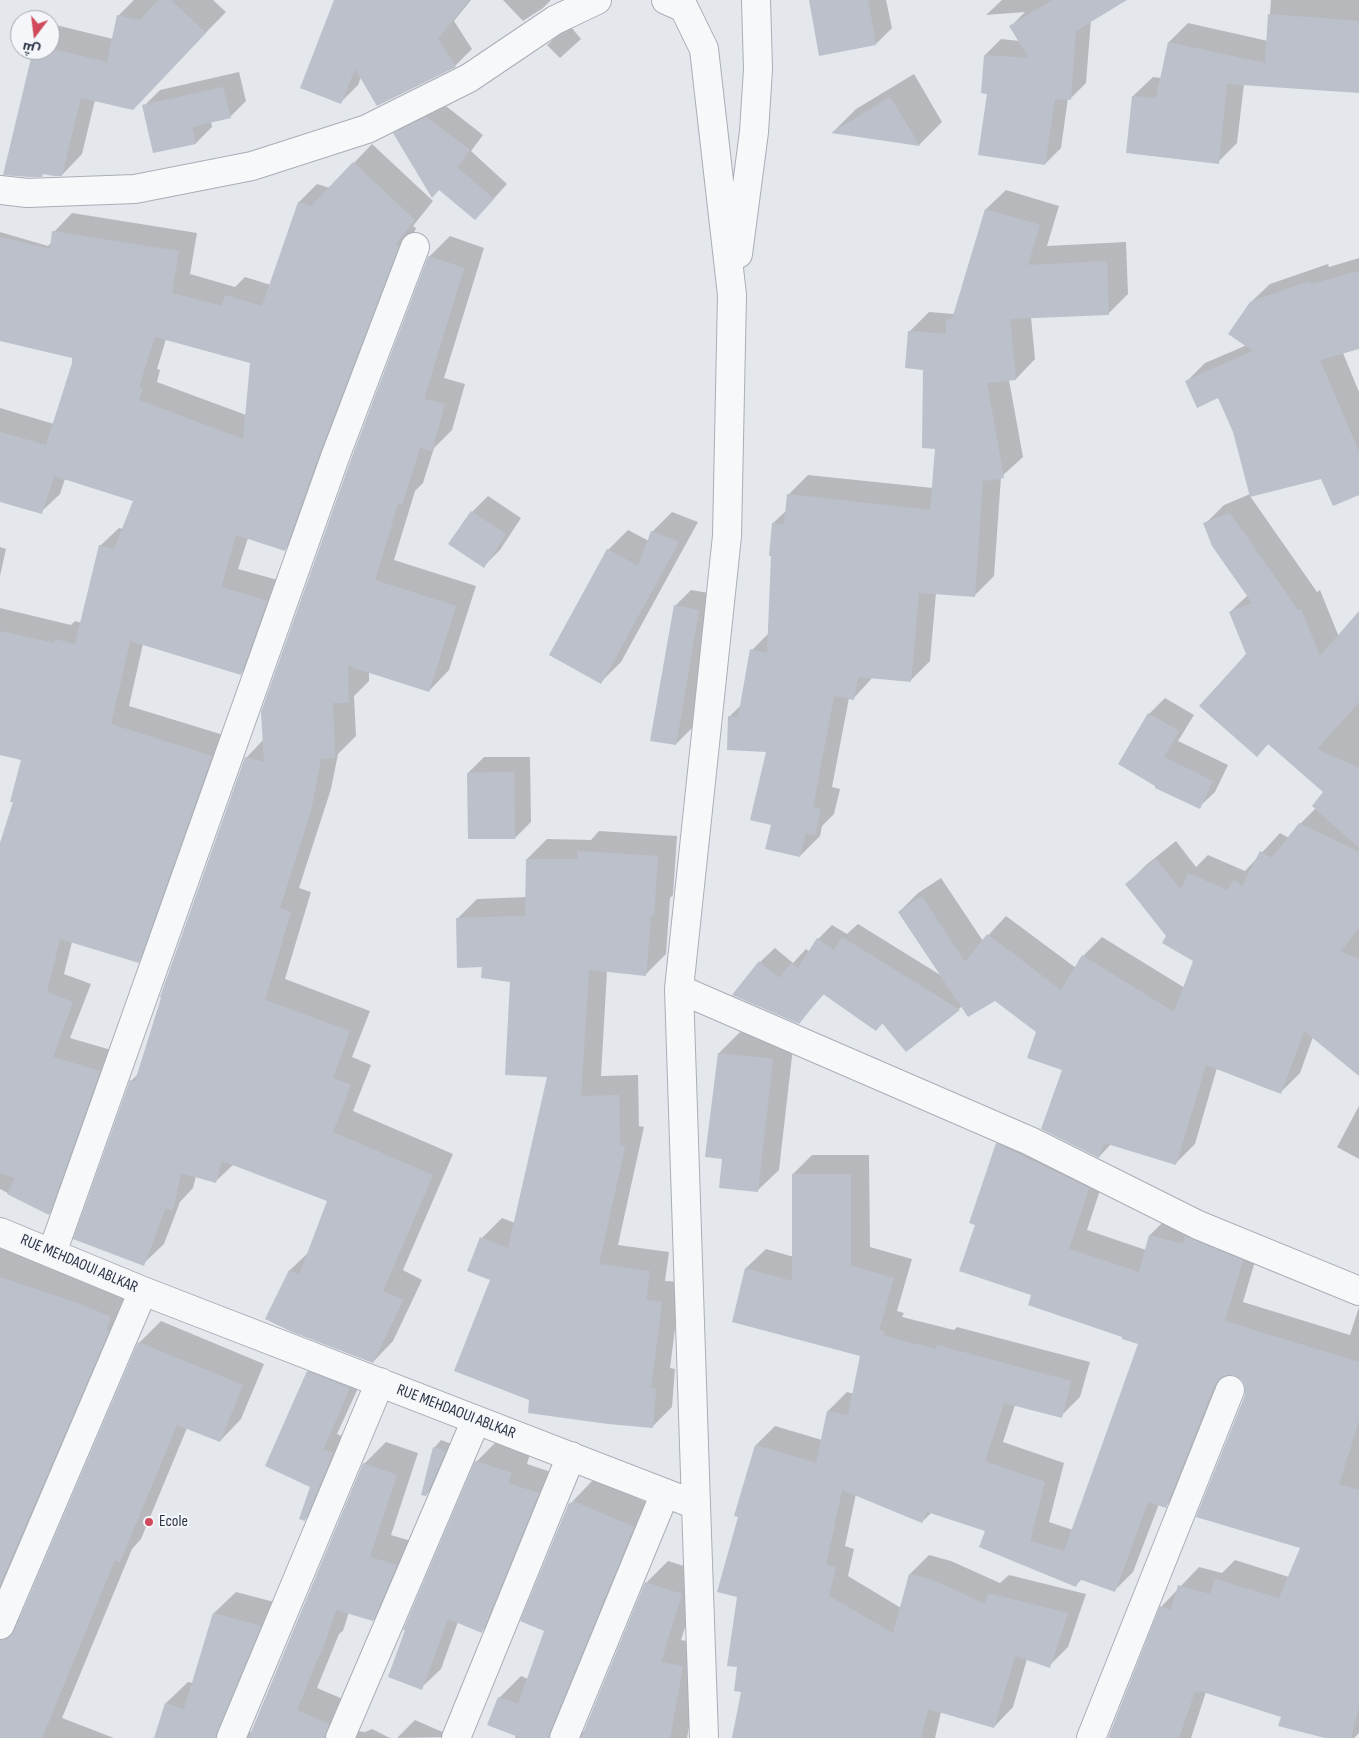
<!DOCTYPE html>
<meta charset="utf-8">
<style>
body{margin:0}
#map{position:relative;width:1359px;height:1738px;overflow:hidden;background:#e4e7ec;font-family:"Sofia Sans Condensed",Cairo,sans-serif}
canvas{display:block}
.north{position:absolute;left:10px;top:10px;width:50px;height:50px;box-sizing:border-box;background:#f4f6f9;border:1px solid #a4a8b1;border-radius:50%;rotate:195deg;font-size:14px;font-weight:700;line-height:20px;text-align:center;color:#2b3445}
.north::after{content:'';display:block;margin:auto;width:18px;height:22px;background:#d1495b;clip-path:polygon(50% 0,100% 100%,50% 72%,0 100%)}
</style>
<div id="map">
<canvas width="1359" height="1738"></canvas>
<div class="north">ش</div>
</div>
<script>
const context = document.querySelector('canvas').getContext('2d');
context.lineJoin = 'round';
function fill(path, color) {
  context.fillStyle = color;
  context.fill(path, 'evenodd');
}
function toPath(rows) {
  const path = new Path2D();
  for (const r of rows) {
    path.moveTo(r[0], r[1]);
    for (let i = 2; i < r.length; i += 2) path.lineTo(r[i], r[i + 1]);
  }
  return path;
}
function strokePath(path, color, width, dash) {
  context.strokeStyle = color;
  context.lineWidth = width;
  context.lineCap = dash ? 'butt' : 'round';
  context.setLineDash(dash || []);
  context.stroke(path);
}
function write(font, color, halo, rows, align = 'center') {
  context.font = font + ' "Sofia Sans Condensed",sans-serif';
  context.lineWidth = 4;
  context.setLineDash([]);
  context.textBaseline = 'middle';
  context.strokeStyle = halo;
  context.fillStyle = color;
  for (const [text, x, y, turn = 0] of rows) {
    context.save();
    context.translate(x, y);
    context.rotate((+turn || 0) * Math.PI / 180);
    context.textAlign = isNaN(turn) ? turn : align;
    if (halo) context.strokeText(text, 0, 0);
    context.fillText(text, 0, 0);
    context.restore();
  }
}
fill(toPath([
 [134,0,213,0,226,12,150,90,95,100,82,154,62,175,34,50,50,50,50,31,56,25,113,39,118,16],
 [335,0,471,0,454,21,472,49,455,66,361,77,358,85,341,102],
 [503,0,551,0,543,8,523,21],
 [810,0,886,0,892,28,876,44],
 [1002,0,1108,0,1092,7,1086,83,1070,99,1068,98,1061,148,1045,164,989,93,985,55,1001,39,1020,41,1011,26,1025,12,986,15],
 [1271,0,1359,0,1359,77,1244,84,1237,143,1218,162,1133,96,1153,77,1161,78,1169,42,1188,23,1268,41],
 [571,27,581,39,560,58,547,45,555,38],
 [239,72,246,101,230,117,211,121,212,127,196,143,154,152,144,106,160,90],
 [914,74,942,122,919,145,833,132,856,109],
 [442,103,483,135,471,151,507,184,489,204,395,133,409,119],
 [372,144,433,201,413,226,416,228,338,432,303,531,285,549,248,538,238,569,285,582,259,655,241,673,143,644,129,706,230,737,157,943,138,961,72,942,64,974,91,984,70,1038,118,1052,67,1196,49,1214,0,1189,0,844,15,801,23,759,0,753,0,608,71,625,75,621,82,623,100,546,119,528,123,529,134,500,65,479,60,494,41,512,0,501,0,408,54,424,73,363,73,357,0,340,0,232,48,246,52,242,54,232,72,213,197,233,190,274,235,287,245,277,271,285,299,202,317,184,330,188],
 [166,339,251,362,246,415,157,382,160,370,157,369],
 [1006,190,1059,206,1047,246,1126,242,1128,294,1108,314,1031,317,1035,359,1016,379,1009,380,1023,457,1001,477,994,576,974,596,936,593,930,661,911,680,873,677,853,699,849,698,832,787,840,789,834,814,822,826,820,836,800,856,772,824,767,750,729,717,741,705,752,650,769,633,773,523,786,511,788,495,808,475,933,488,936,448,924,368,909,332,929,312,953,314,956,311,986,209],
 [450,236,484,248,444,378,465,384,452,430,434,448,423,483,415,491,394,560,476,586,449,670,429,691,369,672,369,681,354,696,356,736,338,754,331,789,299,888,311,892,285,979,370,1011,352,1057,371,1065,353,1111,453,1154,403,1270,422,1280,393,1341,373,1362,267,1319,290,1270,310,1251,329,1200,234,1164,216,1181,196,1176,193,1188,180,1202,164,1244,143,1264,131,1081,139,1073,246,758,264,739,429,257],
 [1359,258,1359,348,1343,353,1359,392,1359,494,1322,478,1250,496,1317,592,1320,590,1339,637,1359,613,1359,1074,1313,1037,1300,1073,1281,1092,1217,1068,1195,1144,1176,1163,1111,1144,1099,1157,1064,1069,1038,1031,995,999,962,1006,959,1009,883,1023,876,1030,824,994,798,1022,760,962,775,948,793,963,806,949,810,952,818,939,832,925,847,934,858,924,942,976,899,912,918,893,941,878,983,941,1006,916,1076,968,1083,956,1102,937,1185,988,1195,961,1168,936,1127,884,1146,865,1176,841,1196,867,1208,855,1245,871,1280,833,1289,838,1300,824,1316,808,1324,792,1269,743,1257,756,1247,654,1230,612,1248,595,1205,524,1224,505,1250,494,1234,432,1219,397,1187,381,1205,363,1247,345,1251,302,1270,284,1328,264,1329,267],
 [488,496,521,518,500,550,484,566,472,512],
 [672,512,698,522,621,662,601,682,608,550,628,530,649,541,652,532],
 [0,547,6,549,0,576],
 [691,590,715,594,692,728,676,744,675,606],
 [1165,698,1194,715,1178,741,1228,765,1215,792,1199,807,1156,787,1149,714],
 [484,757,530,757,531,822,515,838,468,773],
 [599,831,677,836,673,895,670,898,666,954,646,974,607,971,601,1076,638,1075,639,1126,644,1127,618,1245,669,1252,665,1281,681,1282,670,1368,675,1369,672,1407,652,1427,531,1400,491,1279,482,1238,502,1218,515,1223,548,1076,511,981,483,966,457,919,477,899,527,897,527,859,547,839,591,840],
 [740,1032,794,1039,779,1170,758,1190,723,1157,719,1053],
 [1359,1106,1359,1159,1337,1147],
 [1016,1125,1107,1169,1087,1230,1146,1250,1150,1235,1169,1216,1261,1241,1243,1302,1350,1335,1359,1307,1359,1733,1354,1738,1330,1738,1282,1716,1206,1692,1191,1738,1109,1738,1161,1607,1199,1567,1222,1573,1235,1560,1289,1577,1302,1547,1246,1396,1247,1387,1243,1379,1237,1375,1230,1374,1185,1487,1166,1506,1159,1504,1133,1572,1114,1591,1082,1579,1076,1585,987,1530,932,1512,922,1522,856,1494,845,1546,854,1549,848,1576,901,1608,910,1574,929,1555,951,1561,1000,1583,1009,1575,1086,1594,1068,1647,1049,1666,1027,1659,1013,1707,994,1727,941,1712,935,1738,733,1738,743,1691,738,1666,740,1516,736,1515,756,1445,775,1426,822,1440,828,1411,847,1392,854,1394,862,1355,733,1321,746,1268,766,1249,794,1257,793,1174,812,1155,869,1155,870,1247,912,1259,897,1311,904,1313,902,1317,954,1330,957,1327,1090,1362,1080,1397,1061,1416,1015,1405,1003,1442,1064,1463,1049,1522,1073,1530,1140,1343,1033,1294,977,1225,997,1144],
 [0,1248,100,1282,132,1296,15,1618,21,1619,139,1343,161,1321,264,1364,241,1419,220,1441,187,1428,141,1539,132,1549,62,1718,114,1738,0,1738],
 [323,1357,365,1373,337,1434,347,1438,320,1505,304,1520,312,1486,308,1372],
 [441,1440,452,1444,434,1487,426,1495,434,1448],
 [386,1442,418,1453,391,1535,418,1543,394,1598,373,1620,349,1612,343,1631,339,1634,317,1688,350,1702,356,1731,365,1732,372,1729,390,1738,156,1738,166,1703,188,1682,193,1683,214,1613,236,1592,282,1604,246,1731,252,1732,364,1464],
 [496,1442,530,1454,527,1464,557,1474,501,1612,482,1631,458,1622,441,1669,421,1688,406,1630,476,1462],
 [595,1480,655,1506,580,1731,585,1732,646,1583,668,1561,703,1572,681,1640,704,1644,687,1738,515,1738,516,1735,499,1698,521,1676,528,1679,546,1631,570,1504,591,1482],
 [415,1720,454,1737,397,1738]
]), '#0003');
fill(toPath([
 [158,0,171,0,206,33,133,110,81,98,62,176,54,176,43,174,42,177,28,177,3,175,33,50,57,50,107,62,117,15,140,20],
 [334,0,469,0,438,39,456,67,377,106,355,69,341,104,300,88],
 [809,0,868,0,876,45,819,56],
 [1053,0,1127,0,1076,31,1071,100,1055,99,1045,165,978,155,987,94,981,93,984,55,1029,58,1009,26],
 [1268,14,1359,21,1359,93,1227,84,1219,164,1126,153,1132,96,1156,98,1168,42,1265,63],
 [223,87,231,118,192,127,196,144,153,153,142,105],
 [890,97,920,146,831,133],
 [426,117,470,150,457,167,494,199,475,220,439,190,432,198,393,133],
 [353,162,415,220,395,245,399,246,320,452,285,551,236,535,221,587,267,601,241,675,130,641,111,724,212,756,139,963,60,939,47,992,73,1002,53,1057,100,1071,49,1215,7,1194,15,1178,0,1173,0,843,13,802,10,802,21,760,0,755,0,631,54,643,55,639,75,644,99,545,114,549,133,501,54,476,42,514,0,502,0,432,46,445,72,363,72,358,0,341,0,237,50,249,52,231,179,251,172,293,222,306,225,295,262,306,298,202,311,206],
 [155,337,250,363,243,439,139,400,143,388,139,387],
 [985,209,1040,225,1028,265,1107,261,1109,315,1010,319,1016,380,987,383,1004,478,983,481,975,597,919,593,911,682,858,677,854,700,834,696,813,807,821,809,815,835,806,833,800,857,765,849,771,825,750,820,766,752,727,750,728,716,738,717,750,649,767,653,771,556,769,556,772,523,784,524,787,494,930,510,935,449,922,448,923,370,905,368,908,331,946,334,946,319,952,319],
 [428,256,464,268,424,399,445,404,432,451,420,448,402,505,398,504,375,580,456,606,429,692,348,666,349,703,333,703,335,758,321,759,311,811,280,908,291,912,265,1000,350,1031,333,1078,351,1085,333,1132,433,1175,383,1291,403,1300,373,1363,292,1332,265,1319,289,1270,299,1275,327,1201,222,1161,216,1183,181,1173,173,1210,165,1209,144,1266,73,1239,130,1080,135,1081,161,998,160,997,245,757,264,762,261,712,350,462],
 [1359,271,1359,349,1320,360,1359,452,1359,495,1333,506,1321,479,1250,497,1233,432,1218,398,1197,408,1185,381,1253,351,1228,334,1250,302,1310,281,1311,284],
 [471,511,506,534,484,568,448,544],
 [1230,513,1298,610,1301,609,1320,656,1359,611,1359,702,1317,749,1359,768,1359,848,1312,806,1323,792,1268,744,1257,757,1199,706,1246,654,1229,612,1252,603,1212,546,1203,523],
 [651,531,679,542,601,684,549,655,607,549,638,566],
 [674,605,699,610,676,745,650,741],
 [1148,713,1179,731,1164,757,1213,781,1200,809,1155,788,1155,786,1118,764],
 [514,772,515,839,468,839,467,773],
 [1299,823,1359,852,1359,928,1340,952,1359,958,1359,1076,1304,1031,1281,1094,1206,1065,1176,1165,1104,1143,1099,1158,1041,1129,1062,1070,1027,1058,1036,1032,995,1001,968,1017,898,912,922,896,965,962,987,934,1061,990,1082,955,1174,1012,1193,961,1162,943,1166,936,1125,884,1156,859,1181,890,1188,873,1227,890,1234,880,1242,886,1260,851,1272,858],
 [578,851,658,856,654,916,651,916,646,976,589,970,581,1096,619,1095,620,1145,625,1147,599,1264,650,1271,646,1300,662,1302,651,1388,656,1389,653,1428,608,1424,528,1413,529,1400,454,1371,490,1280,467,1271,480,1237,508,1248,547,1077,505,1075,510,982,481,978,482,967,457,968,456,918,525,916,526,859,577,859],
 [842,937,960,1010,906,1052,882,1023,876,1031,823,994,799,1024,732,995,759,961,779,978,791,963,798,968,817,938,834,950],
 [718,1053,773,1059,758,1192,719,1188,722,1159,705,1157],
 [996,1143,1089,1188,1069,1249,1139,1272,1149,1235,1183,1244,1185,1236,1243,1260,1225,1321,1359,1362,1359,1421,1339,1484,1359,1490,1359,1707,1351,1738,1325,1738,1278,1726,1281,1717,1200,1691,1199,1693,1195,1691,1179,1738,1108,1738,1160,1606,1171,1610,1178,1585,1210,1594,1215,1579,1279,1598,1300,1548,1196,1517,1245,1395,1245,1387,1242,1380,1236,1376,1228,1375,1221,1377,1215,1384,1166,1508,1148,1502,1115,1592,1079,1579,1076,1587,979,1547,985,1531,927,1512,922,1523,842,1490,826,1565,836,1567,829,1596,893,1633,909,1574,931,1579,985,1604,988,1593,1068,1613,1050,1668,1015,1656,994,1728,928,1709,921,1738,732,1738,741,1692,734,1691,737,1667,727,1666,737,1597,717,1592,738,1517,734,1516,755,1445,816,1463,827,1411,848,1415,860,1356,732,1322,745,1268,792,1281,792,1174,851,1174,851,1266,894,1278,879,1330,885,1332,884,1336,936,1349,937,1345,1071,1381,1062,1418,1004,1403,985,1461,1045,1482,1030,1541,1064,1551,1138,1344,1122,1339,1122,1337,1028,1305,1031,1295,959,1271,975,1225,969,1223],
 [0,1277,78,1303,111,1317,106,1329,109,1331,0,1585],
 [138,1342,243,1385,220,1442,177,1425,120,1562,115,1560,42,1738,0,1738,0,1640,9,1638,14,1631],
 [307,1371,350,1388,323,1450,333,1453,305,1521,299,1519,310,1487,265,1466],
 [433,1447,446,1451,426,1496,421,1495],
 [475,1461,512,1473,508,1483,539,1493,482,1633,448,1619,422,1690,388,1677,405,1630,403,1630],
 [363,1463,397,1475,370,1557,397,1565,373,1621,336,1610,321,1654,320,1653,297,1710,329,1724,325,1738,252,1738,249,1737],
 [573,1501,634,1527,550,1732,549,1738,521,1738,487,1725,498,1697,518,1704,544,1631,520,1621,569,1503,572,1504],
 [645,1582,682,1594,661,1662,683,1666,670,1738,581,1738],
 [213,1613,261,1626,217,1732,216,1738,154,1738,165,1703,184,1709]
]), '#bbc0ca');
const street = toPath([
 [666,0,684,8,704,49,732,295,727,536,679,989,696,1505],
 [0,190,27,193,135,189,252,166,367,129,469,78,555,20,597,0],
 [738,254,754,132,758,69,756,0],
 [679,989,1030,1141,1198,1225,1359,1291],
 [0,1232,143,1291,696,1505,704,1738],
 [52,1253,335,457,415,247],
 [0,1625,143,1291],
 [231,1738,380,1382],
 [340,1738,476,1420],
 [456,1738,571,1456],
 [564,1738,665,1493],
 [1091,1738,1230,1390]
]);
strokePath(street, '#a9aeb7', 30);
strokePath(street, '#f7f8fa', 28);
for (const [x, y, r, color] of [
 [149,1522,5,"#d1495b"]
]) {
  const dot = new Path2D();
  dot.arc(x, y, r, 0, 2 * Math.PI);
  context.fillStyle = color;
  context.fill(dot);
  strokePath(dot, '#f4f6f9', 2);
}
write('16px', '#2b3445', '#f4f6f9', [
 ["RUE MEHDAOUI ABLKAR",79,1264,23],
 ["RUE MEHDAOUI ABLKAR",456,1412,21]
]);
write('16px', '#2b3445', '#f4f6f9', [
 ["Ecole",159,1522]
], 'left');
</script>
